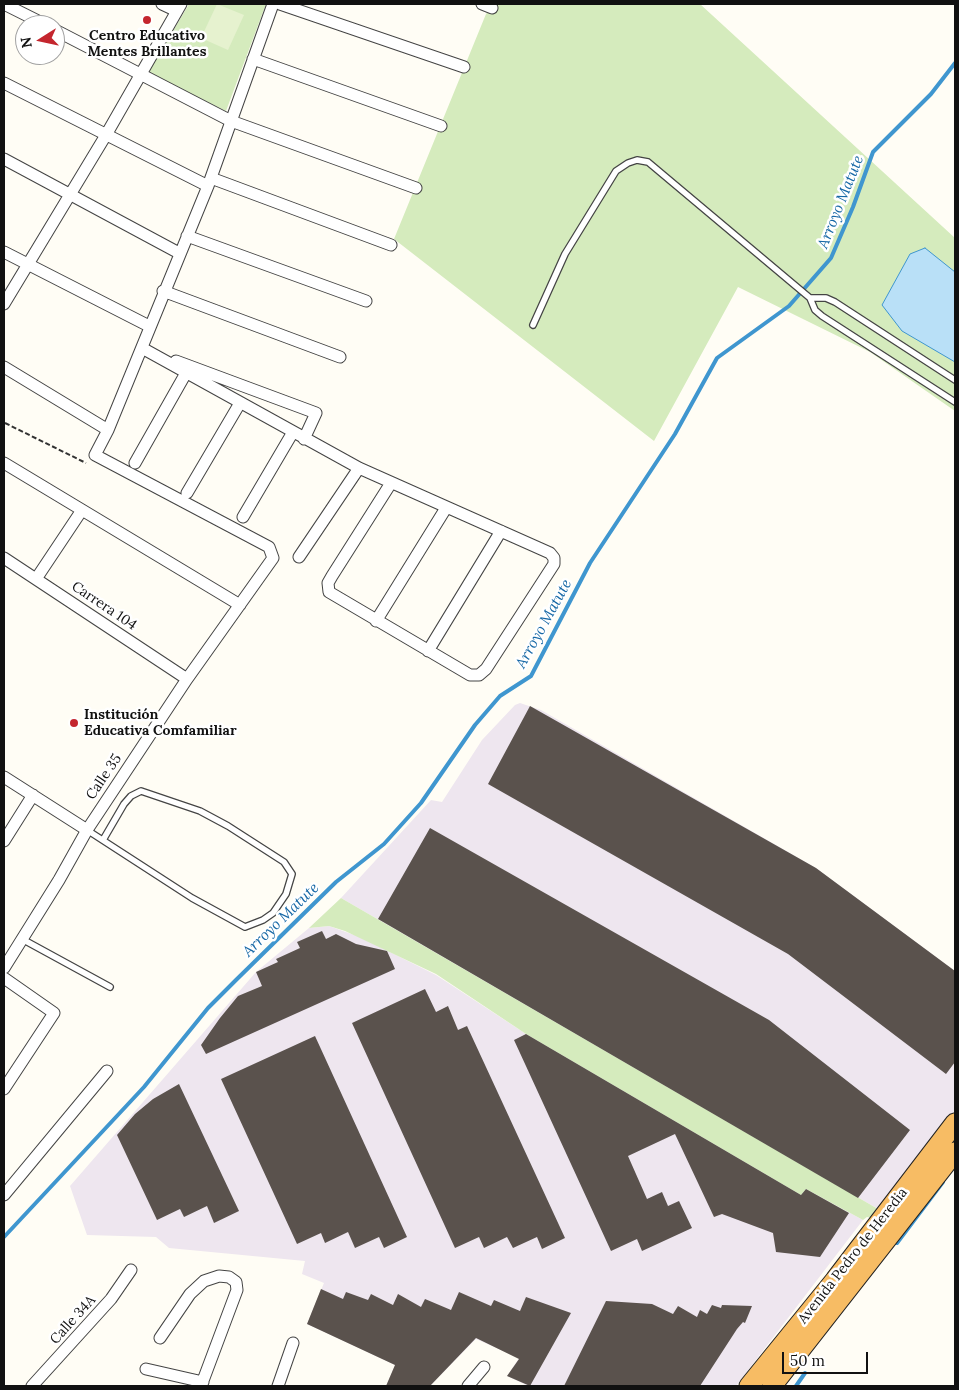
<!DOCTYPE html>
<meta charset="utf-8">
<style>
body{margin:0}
#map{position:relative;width:959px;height:1390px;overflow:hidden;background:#fffdf5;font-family:Lora,serif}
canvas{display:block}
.frame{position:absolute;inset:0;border:5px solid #111;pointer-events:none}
.north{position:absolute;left:15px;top:15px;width:50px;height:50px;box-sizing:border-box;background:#fff;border:1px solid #a0a0a0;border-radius:50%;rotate:260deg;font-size:14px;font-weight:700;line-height:20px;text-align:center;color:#111}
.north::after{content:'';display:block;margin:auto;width:18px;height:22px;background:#c4262e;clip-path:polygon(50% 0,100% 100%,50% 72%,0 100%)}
.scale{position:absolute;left:782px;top:1352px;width:86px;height:22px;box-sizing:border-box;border:2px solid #111;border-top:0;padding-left:6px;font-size:15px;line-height:18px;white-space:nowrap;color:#111;-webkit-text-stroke:4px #fff;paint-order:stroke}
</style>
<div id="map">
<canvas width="959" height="1390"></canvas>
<div class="frame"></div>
<div class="north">N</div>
<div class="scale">50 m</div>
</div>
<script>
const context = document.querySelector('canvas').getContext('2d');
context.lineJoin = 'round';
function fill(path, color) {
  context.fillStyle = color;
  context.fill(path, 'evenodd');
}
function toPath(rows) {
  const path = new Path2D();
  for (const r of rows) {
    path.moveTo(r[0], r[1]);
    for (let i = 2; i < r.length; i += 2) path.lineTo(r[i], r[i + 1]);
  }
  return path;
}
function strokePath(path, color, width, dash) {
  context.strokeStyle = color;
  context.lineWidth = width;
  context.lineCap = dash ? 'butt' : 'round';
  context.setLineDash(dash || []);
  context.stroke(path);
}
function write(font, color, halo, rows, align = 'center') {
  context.font = font + ' Lora,serif';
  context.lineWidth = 5;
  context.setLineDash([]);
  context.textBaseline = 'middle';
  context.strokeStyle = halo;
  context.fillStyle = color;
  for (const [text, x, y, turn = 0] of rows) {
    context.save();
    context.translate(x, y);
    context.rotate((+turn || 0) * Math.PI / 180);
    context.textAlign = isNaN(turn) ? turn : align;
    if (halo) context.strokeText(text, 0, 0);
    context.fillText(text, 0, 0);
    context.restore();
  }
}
fill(toPath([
 [520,703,541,710,816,868,955,971,955,1110,878,1209,341,898,431,800,442,802,482,740,515,705],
 [329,926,360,937,436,975,526,1034,801,1195,806,1189,863,1220,736,1386,528,1386,507,1376,519,1358,476,1339,430,1386,386,1386,395,1365,307,1324,324,1283,302,1274,305,1261,169,1248,156,1237,87,1235,70,1186,256,972,309,928]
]), '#eee6ef');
fill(toPath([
 [189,4,266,4,226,111,148,73],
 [495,4,700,4,955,238,955,411,870,352,738,287,654,441,394,239,486,14],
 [341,898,878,1209,872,1218,867,1217,863,1220,806,1189,801,1195,526,1034,436,974,345,931,329,926,309,928]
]), '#d5ebbd');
fill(toPath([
 [217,4,244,15,228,50,201,38]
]), '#e6f2cf');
const water = toPath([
 [925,248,955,272,955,362,902,331,882,305,910,254,925,248]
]);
fill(water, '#b9e0f7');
strokePath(water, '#3f96cf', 1);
strokePath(toPath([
 [4,1237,144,1087,208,1008,236,980,336,882,384,844,421,803,475,725,500,696,531,676,590,563,675,434,717,358,789,306,831,258,853,207,873,152,931,94,955,63],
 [897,1243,943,1182],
 [796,1386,805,1373]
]), '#3f96cf', 4);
fill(toPath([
 [530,706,816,868,955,971,955,1062,946,1074,788,954,488,784],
 [430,828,769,1020,910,1130,858,1198,378,919],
 [322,931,326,939,336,934,356,944,387,951,395,969,206,1054,201,1045,220,1018,238,996,262,986,256,972,278,962,276,959,300,948,297,942],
 [425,989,436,1012,448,1006,458,1030,467,1026,565,1238,542,1249,537,1237,513,1248,507,1237,484,1248,479,1237,455,1248,352,1023],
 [526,1034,801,1195,806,1189,849,1213,820,1257,776,1252,773,1233,722,1214,714,1217,675,1134,628,1156,647,1199,662,1192,668,1206,679,1201,692,1228,642,1251,637,1239,611,1251,514,1040],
 [315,1036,407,1237,384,1248,379,1237,355,1248,348,1232,325,1243,321,1233,297,1244,221,1079],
 [179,1084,239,1211,214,1223,207,1206,184,1217,180,1209,157,1220,117,1135,135,1114,153,1099],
 [321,1289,343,1299,346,1292,368,1300,371,1294,393,1305,398,1294,421,1307,425,1299,451,1310,459,1292,491,1306,494,1300,520,1311,526,1297,571,1313,530,1386,507,1376,519,1359,476,1338,430,1386,386,1386,395,1365,307,1324],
 [606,1301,652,1304,673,1314,678,1306,697,1317,700,1310,707,1314,712,1305,721,1308,722,1305,752,1306,745,1323,743,1322,737,1329,700,1386,564,1386]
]), '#5a524d');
const service = toPath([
 [810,298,826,298,835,302,955,380],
 [533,325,565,254,616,171,628,163,637,160,648,162,810,298,815,310,822,316,955,402],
 [87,830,192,898,245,927,263,920,273,913,286,894,292,874,284,862,228,826,200,811,141,791,131,796,124,804,103,840],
 [22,939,110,987]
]);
const minor = toPath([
 [4,4,46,25],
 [162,4,177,11],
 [280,4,464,67],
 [482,4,492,8],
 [55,30,231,121,416,188],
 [253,59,441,126],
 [4,83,208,186],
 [4,159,179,253],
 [211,178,391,245],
 [187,236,366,301],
 [4,252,149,326],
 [163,291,340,357],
 [4,304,106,135,181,4],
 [142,348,359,468,550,553,554,558,554,564,486,669,479,675,470,675,329,592,328,583,332,576,391,483],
 [176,361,316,413,304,439],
 [4,367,108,430],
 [4,463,240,605],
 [135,463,186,373],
 [187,493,240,403],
 [243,517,293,432],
 [299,557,359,468],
 [4,558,187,679],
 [36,579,82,510],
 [376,621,446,508],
 [428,651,501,531],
 [4,777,87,830],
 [4,841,33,795],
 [4,968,59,880,87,830,187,679,273,558,269,547,95,455,108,430,208,186,273,4],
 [4,978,54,1013,4,1089],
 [4,1195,107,1071],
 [160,1338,190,1294,204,1281,219,1276,229,1277,236,1282,237,1290,201,1386],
 [146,1369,203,1382],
 [32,1386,111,1299,131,1270],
 [278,1386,293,1343],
 [468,1386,484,1367]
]);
const trunk = toPath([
 [749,1386,835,1280,955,1123],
 [772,1386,955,1152]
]);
strokePath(service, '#444', 8);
strokePath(minor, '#444', 13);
strokePath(trunk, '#222', 21);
strokePath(toPath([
 [4,422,4,426],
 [5,423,86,463]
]), '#333', 2, [5, 2.5]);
strokePath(service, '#fff', 5.5);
strokePath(minor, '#fff', 11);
strokePath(trunk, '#f7bc64', 19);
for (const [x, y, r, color] of [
 [147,20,5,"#c4262e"],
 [74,723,5,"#c4262e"]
]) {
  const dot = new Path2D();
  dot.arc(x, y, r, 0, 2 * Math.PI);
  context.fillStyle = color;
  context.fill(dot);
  strokePath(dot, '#fff', 2);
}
write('bold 14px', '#111', '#fff', [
 ["Centro Educativo",147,36],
 ["Mentes Brillantes",147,52],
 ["Institución",84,715,"left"],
 ["Educativa Comfamiliar",84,731,"left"]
]);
write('14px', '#111', '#fff', [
 ["Carrera 104",104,606,34],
 ["Calle 35",104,777,-56],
 ["Avenida Pedro de Heredia",853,1256,-52],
 ["Calle 34A",73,1320,-48]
]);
write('italic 15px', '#1768a6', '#fff', [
 ["Arroyo Matute",841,202,-68],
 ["Arroyo Matute",544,624,-61],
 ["Arroyo Matute",281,920,-44]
]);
</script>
